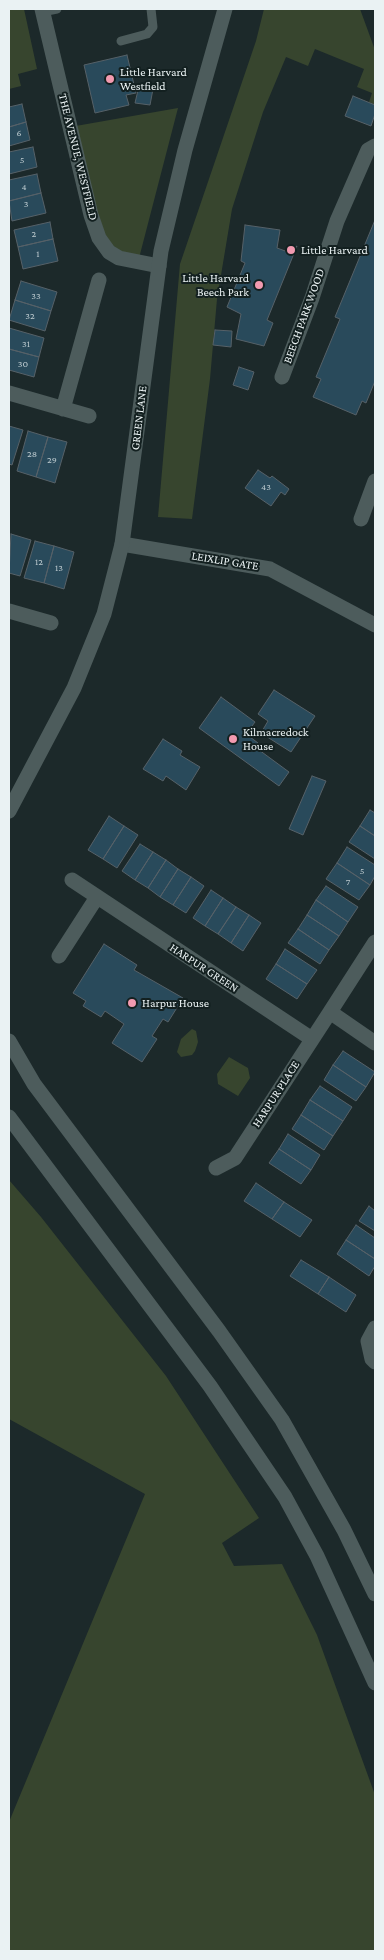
<!DOCTYPE html>
<style>
body{margin:0}
#map{position:relative;width:384px;height:1960px;overflow:hidden;background:#1c292a;font-family:"Crimson Pro",serif}
canvas{display:block}
.frame{position:absolute;inset:0;border:10px solid #eaf2f3;pointer-events:none}
</style>
<div id="map">
<canvas width="384" height="1960"></canvas>
<div class="frame"></div>
</div>
<script>
const context = document.querySelector('canvas').getContext('2d');
context.lineJoin = 'round';
function fill(path, color) {
  context.fillStyle = color;
  context.fill(path, 'evenodd');
}
function toPath(rows) {
  const path = new Path2D();
  for (const r of rows) {
    path.moveTo(r[0], r[1]);
    for (let i = 2; i < r.length; i += 2) path.lineTo(r[i], r[i + 1]);
  }
  return path;
}
function strokePath(path, color, width, dash) {
  context.strokeStyle = color;
  context.lineWidth = width;
  context.lineCap = dash ? 'butt' : 'round';
  context.setLineDash(dash || []);
  context.stroke(path);
}
function write(font, color, halo, rows, align = 'center') {
  context.font = font + ' "Crimson Pro",serif';
  context.lineWidth = 4;
  context.setLineDash([]);
  context.textBaseline = 'middle';
  context.strokeStyle = halo;
  context.fillStyle = color;
  for (const [text, x, y, turn = 0] of rows) {
    context.save();
    context.translate(x, y);
    context.rotate((+turn || 0) * Math.PI / 180);
    context.textAlign = isNaN(turn) ? turn : align;
    if (halo) context.strokeText(text, 0, 0);
    context.fillText(text, 0, 0);
    context.restore();
  }
}
fill(toPath([
 [9,9,24,9,37,69,18,74,21,86,9,89],
 [264,9,360,9,375,50,375,105,369,102,372,93,357,87,364,69,315,49,308,66,286,57,263,112,232,209,217,299,210,379,192,519,158,517,180,264,256,41],
 [178,108,138,262,111,254,70,127],
 [192,1029,196,1031,198,1042,195,1051,192,1055,181,1057,177,1052,181,1039],
 [229,1057,248,1068,250,1078,238,1096,218,1084,217,1074],
 [9,1180,41,1217,166,1376,259,1518,222,1543,234,1566,282,1564,317,1635,375,1795,375,1951,9,1951,9,1822,145,1494,9,1419]
]), '#37452e');
const building = toPath([
 [127,55,136,93,126,95,129,105,95,113,84,65,127,55],
 [139,86,153,89,150,105,135,103,139,86],
 [353,96,375,105,375,114,371,126,345,116,353,96],
 [22,104,26,122,9,127,9,107,22,104],
 [26,122,30,140,9,146,9,127,26,122],
 [33,147,37,167,9,174,9,152,33,147],
 [37,174,41,193,9,201,9,180,37,174],
 [41,193,46,213,12,221,9,201,41,193],
 [375,220,375,381,366,403,362,401,356,415,313,397,321,379,316,377,340,319,335,317,375,220],
 [50,222,53,239,18,247,14,230,50,222],
 [245,225,280,230,277,248,288,252,297,246,267,320,273,323,264,346,236,339,241,314,227,307,245,263,241,261,245,225],
 [53,239,58,261,23,269,18,247,53,239],
 [21,281,57,292,51,311,15,300,21,281],
 [15,300,51,311,45,331,9,320,15,300],
 [9,328,44,338,39,357,9,349,9,328],
 [215,330,232,331,231,347,213,345,215,330],
 [9,349,39,357,34,377,9,370,9,349],
 [239,367,254,372,248,390,233,385,239,367],
 [9,426,23,430,12,465,9,464,9,426],
 [28,431,48,437,36,477,17,471,28,431],
 [48,437,67,442,55,483,36,477,48,437],
 [258,470,270,478,272,476,289,489,285,495,281,492,271,506,245,488,258,470],
 [11,534,31,540,20,576,9,573,11,534],
 [35,541,54,546,44,583,24,578,35,541],
 [54,546,74,552,64,589,44,583,54,546],
 [274,690,315,716,291,752,261,733,268,721,258,714,274,690],
 [221,697,255,722,246,734,258,743,255,747,289,772,279,786,199,728,221,697],
 [163,739,182,751,180,755,200,767,186,790,166,776,163,781,143,769,163,739],
 [312,776,326,781,303,835,289,829,312,776],
 [370,810,375,813,375,836,360,826,370,810],
 [109,816,124,826,103,859,88,850,109,816],
 [124,826,138,835,117,868,103,859,124,826],
 [360,826,375,836,375,859,349,842,360,826],
 [140,844,153,852,135,880,122,871,140,844],
 [347,847,375,865,375,876,370,885,337,863,347,847],
 [153,852,166,860,148,888,135,880,153,852],
 [166,860,178,869,160,897,148,888,166,860],
 [337,863,370,885,359,900,326,879,337,863],
 [178,869,191,877,173,905,160,897,178,869],
 [191,877,204,886,186,913,173,905,191,877],
 [326,886,358,907,348,922,316,900,326,886],
 [211,890,223,898,205,926,193,918,211,890],
 [223,898,236,907,218,934,205,926,223,898],
 [316,900,348,922,339,936,307,915,316,900],
 [236,907,249,915,231,943,218,934,236,907],
 [249,915,261,923,243,951,231,943,249,915],
 [307,915,339,936,329,950,298,929,307,915],
 [298,929,329,950,320,964,288,943,298,929],
 [104,944,137,965,134,970,183,998,168,1022,163,1019,152,1036,157,1039,142,1062,112,1043,124,1024,105,1011,101,1017,83,1006,86,1001,73,993,104,944],
 [285,949,317,970,307,984,276,964,285,949],
 [276,964,307,984,297,999,266,979,276,964],
 [343,1051,375,1072,366,1087,333,1065,343,1051],
 [333,1065,366,1087,356,1101,324,1080,333,1065],
 [320,1086,352,1107,343,1121,310,1100,320,1086],
 [310,1100,343,1121,333,1136,301,1115,310,1100],
 [301,1115,333,1136,324,1150,292,1129,301,1115],
 [288,1134,320,1155,311,1170,279,1149,288,1134],
 [279,1149,311,1170,301,1184,269,1163,279,1149],
 [256,1183,284,1202,272,1219,244,1201,256,1183],
 [284,1202,312,1220,300,1237,272,1219,284,1202],
 [369,1206,375,1211,375,1231,359,1221,369,1206],
 [356,1225,375,1238,375,1259,346,1240,356,1225],
 [346,1240,375,1259,375,1266,369,1276,337,1254,346,1240],
 [301,1260,329,1277,318,1294,290,1276,301,1260],
 [329,1277,356,1295,346,1312,318,1294,329,1277]
]);
fill(building, '#294a5b');
strokePath(building, '#566168', 1);
strokePath(toPath([
 [42,12,57,9],
 [121,41,147,34,153,27,151,9]
]), '#4d5c5c', 9);
strokePath(toPath([
 [42,9,91,215,99,238,109,252,119,258,159,266],
 [282,377,312,298,337,221,368,150,375,146],
 [9,393,89,416],
 [63,409,99,280],
 [361,519,375,481],
 [122,544,270,569,375,625],
 [9,611,51,623],
 [72,880,312,1039],
 [375,942,330,1012,375,1043],
 [59,956,97,897],
 [216,1168,235,1158,330,1012],
 [375,1328,368,1341,372,1359,375,1362]
]), '#4d5c5c', 15);
strokePath(toPath([
 [9,811,74,688,104,614,122,544,161,251,185,150,225,9],
 [9,1041,34,1084,219,1331,282,1420,344,1530,375,1594],
 [9,1117,210,1386,285,1497,317,1556,375,1683]
]), '#4d5c5c', 15);
for (const [x, y, r, color] of [
 [110,79,5,"#f29ab0"],
 [291,250,5,"#f29ab0"],
 [259,285,5,"#f29ab0"],
 [233,739,5,"#f29ab0"],
 [132,1003,5,"#f29ab0"]
]) {
  const dot = new Path2D();
  dot.arc(x, y, r, 0, 2 * Math.PI);
  context.fillStyle = color;
  context.fill(dot);
  strokePath(dot, '#132020', 2);
}
write('10px', '#bac8cd', null, [
 ["6",19,133],
 ["5",22,160],
 ["4",24,187],
 ["3",26,204],
 ["2",34,234],
 ["1",38,254],
 ["33",36,296],
 ["32",30,316],
 ["31",26,344],
 ["30",23,364],
 ["28",32,454],
 ["29",52,460],
 ["43",266,487],
 ["12",39,562],
 ["13",59,568],
 ["5",362,871],
 ["7",348,882]
]);
write('12px', '#eaf2f3', '#132020', [
 ["Little Harvard",120,72],
 ["Westfield",120,86],
 ["Little Harvard",301,250],
 ["Little Harvard",249,278,"right"],
 ["Beech Park",249,292,"right"],
 ["Kilmacredock",243,732],
 ["House",243,746],
 ["Harpur House",142,1003]
], 'left');
write('12px', '#eaf2f3', '#132020', [
 ["THE AVENUE, WESTFIELD",78,157,76],
 ["BEECH PARK WOOD",304,316,-70],
 ["GREEN LANE",139,418,-83],
 ["LEIXLIP GATE",225,561,9],
 ["HARPUR GREEN",204,968,33],
 ["HARPUR PLACE",276,1094,-57]
]);
</script>
